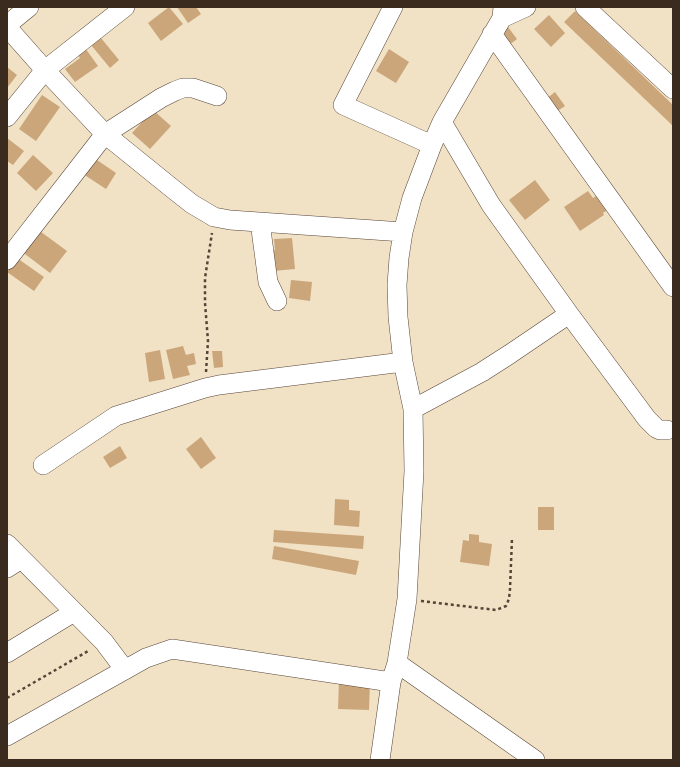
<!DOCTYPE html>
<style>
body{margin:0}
#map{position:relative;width:680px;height:767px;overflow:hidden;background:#f1e1c5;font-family:Itim,sans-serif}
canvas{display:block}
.frame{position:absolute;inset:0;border:8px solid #3b2a1e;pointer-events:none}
</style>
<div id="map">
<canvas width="680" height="767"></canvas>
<div class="frame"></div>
</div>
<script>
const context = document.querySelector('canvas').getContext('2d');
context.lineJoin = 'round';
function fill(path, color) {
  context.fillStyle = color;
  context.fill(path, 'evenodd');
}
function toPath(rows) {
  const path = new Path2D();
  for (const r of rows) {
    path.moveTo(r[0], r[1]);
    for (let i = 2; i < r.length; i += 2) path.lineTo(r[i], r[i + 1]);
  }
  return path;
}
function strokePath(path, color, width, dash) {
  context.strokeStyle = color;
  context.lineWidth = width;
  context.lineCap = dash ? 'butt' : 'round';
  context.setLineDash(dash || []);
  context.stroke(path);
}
fill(toPath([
 [169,7,183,24,161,41,148,23],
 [177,7,196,7,201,14,188,23],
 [575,11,673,105,673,126,564,22],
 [549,15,565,33,551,47,534,29],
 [508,27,517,39,509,45,500,33],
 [101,38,119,60,110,68,91,45],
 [83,45,98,66,75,82,65,69,80,58,75,51],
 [389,49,409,62,396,83,376,71],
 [7,67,17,75,7,88],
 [555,92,565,106,556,112,546,99],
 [42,95,60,107,36,141,19,129],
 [153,110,171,126,150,149,132,133],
 [7,138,24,151,13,165,7,161],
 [33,155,53,173,36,191,17,173],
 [94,158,116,173,106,189,83,174],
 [535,180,550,200,525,220,509,200],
 [588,191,593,198,599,194,609,209,603,213,604,215,580,231,564,207],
 [37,229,67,251,50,273,21,251],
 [292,238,295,269,273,271,267,251,275,250,274,239],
 [17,258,44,277,34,291,7,272],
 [291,280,312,282,310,301,289,298],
 [183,346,186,355,194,353,196,364,187,366,190,375,173,379,166,350],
 [160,350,165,379,149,382,145,353],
 [212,351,222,351,223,367,214,368],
 [201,437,216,458,201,469,186,449],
 [120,446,127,458,110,468,103,457],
 [335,499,349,500,349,510,360,511,359,527,334,525],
 [538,507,554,507,554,530,538,530],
 [274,530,364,536,363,549,273,542],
 [469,534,479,535,479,542,492,544,489,566,460,562,463,540,469,541],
 [274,546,359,561,356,575,272,559],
 [339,680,370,682,369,710,338,709]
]), '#cba67b');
const minor = toPath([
 [393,7,343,105,432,145],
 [585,7,673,89],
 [502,18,526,7],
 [7,25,29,7],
 [7,27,45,70,105,134,173,189,192,204,214,217,230,220,403,232],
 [492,34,673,287],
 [7,117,45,70,125,7],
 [442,122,491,205,569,314,647,419,656,428,660,430,667,430],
 [260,222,268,282,277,301],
 [7,260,105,134,161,98,175,91,183,88,193,88,217,96],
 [413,409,482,372,510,354,569,314],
 [43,465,116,416,205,388,219,385,403,362],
 [7,544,104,642,125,670],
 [7,568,21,559],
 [7,653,74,612],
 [397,663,535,760],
 [7,736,146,658,172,649,391,682],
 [380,760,391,682,397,663,407,599,414,471,413,409,403,362,398,317,397,285,399,258,403,232,412,198,432,145,442,122,502,18,503,7]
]);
strokePath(minor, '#564537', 20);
strokePath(toPath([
 [206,372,208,341,205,303,205,278,212,233],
 [421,601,496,610,506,606,509,599,510,589,512,538],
 [7,698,90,650]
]), '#564537', 2.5, [3, 3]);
strokePath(minor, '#fff', 19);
</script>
